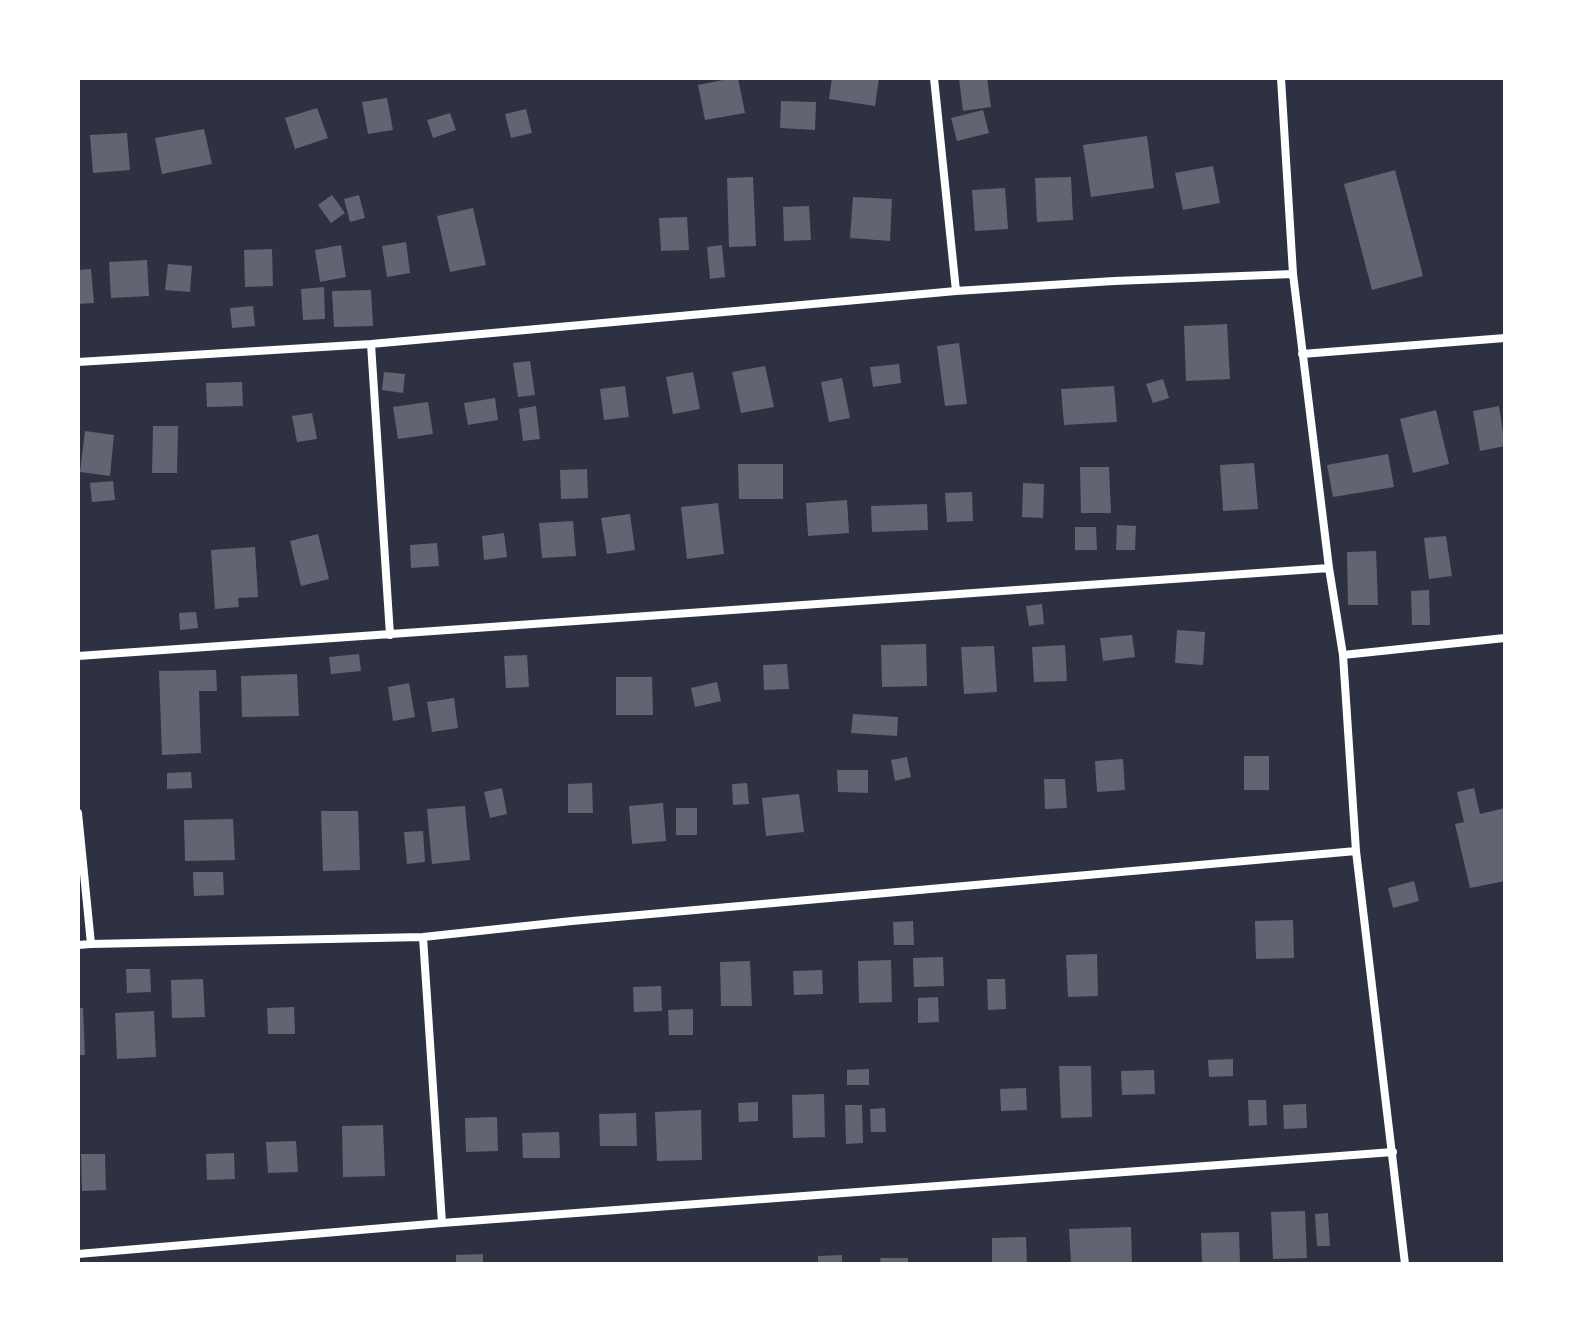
<!DOCTYPE html>
<style>
body{margin:0}
#map{position:relative;width:1583px;height:1342px;overflow:hidden;background:#2d3142;font-family:Ubuntu,sans-serif}
canvas{display:block}
.frame{position:absolute;inset:0;border:80px solid #fff;pointer-events:none}
</style>
<div id="map">
<canvas width="1583" height="1342"></canvas>
<div class="frame"></div>
</div>
<script>
const context = document.querySelector('canvas').getContext('2d');
context.lineJoin = 'round';
function fill(path, color) {
  context.fillStyle = color;
  context.fill(path, 'evenodd');
}
function toPath(rows) {
  const path = new Path2D();
  for (const r of rows) {
    path.moveTo(r[0], r[1]);
    for (let i = 2; i < r.length; i += 2) path.lineTo(r[i], r[i + 1]);
  }
  return path;
}
function strokePath(path, color, width, dash) {
  context.strokeStyle = color;
  context.lineWidth = width;
  context.lineCap = dash ? 'butt' : 'round';
  context.setLineDash(dash || []);
  context.stroke(path);
}
fill(toPath([
 [733,78,738,78,745,113,705,120,698,85],
 [832,78,879,78,875,106,829,99],
 [959,78,987,78,991,107,963,111],
 [387,98,393,130,368,134,362,102],
 [781,101,816,102,815,130,780,128],
 [317,108,328,138,295,149,285,118],
 [526,109,532,133,511,138,505,114],
 [983,110,989,133,957,141,951,118],
 [450,113,456,130,433,138,427,120],
 [204,129,212,164,162,174,155,138],
 [127,133,130,170,93,173,90,135],
 [1147,136,1154,188,1091,197,1083,145],
 [1213,166,1220,203,1183,210,1175,173],
 [1395,170,1423,276,1372,290,1344,184],
 [753,177,756,246,729,247,727,178],
 [1071,177,1073,220,1037,222,1035,178],
 [1005,188,1008,229,975,231,972,190],
 [332,195,345,213,331,223,318,205],
 [359,195,365,218,350,222,344,199],
 [853,197,892,199,890,241,850,238],
 [809,206,811,240,784,241,783,207],
 [473,208,486,265,450,272,437,216],
 [687,217,689,250,661,251,659,218],
 [406,242,410,273,387,277,382,246],
 [341,245,346,277,320,282,315,250],
 [722,245,725,277,710,279,707,247],
 [272,249,273,286,245,287,244,250],
 [147,260,149,296,111,298,109,262],
 [168,264,192,266,190,292,165,290],
 [91,269,94,303,78,304,78,270],
 [324,287,325,319,303,320,301,289],
 [371,290,373,326,334,327,332,291],
 [253,306,255,326,232,328,230,308],
 [1227,324,1230,379,1186,381,1184,326],
 [959,343,967,404,945,406,937,346],
 [530,361,535,395,518,397,513,363],
 [899,364,901,383,873,387,870,367],
 [765,366,774,407,741,413,732,372],
 [384,372,405,374,403,393,382,390],
 [693,372,700,409,673,414,666,377],
 [842,378,850,418,829,422,821,382],
 [1163,379,1169,398,1153,403,1146,384],
 [242,382,243,406,207,407,206,383],
 [625,386,629,417,604,420,600,389],
 [1114,386,1117,422,1064,425,1061,389],
 [495,398,498,420,468,425,464,403],
 [428,402,433,434,398,439,393,407],
 [536,406,540,439,523,441,519,409],
 [1499,406,1505,446,1480,451,1473,411],
 [1436,410,1449,464,1413,473,1400,419],
 [312,413,317,439,297,442,292,416],
 [153,426,178,426,177,473,152,473],
 [85,431,114,435,110,476,80,472],
 [1388,454,1394,487,1333,497,1327,465],
 [1254,463,1258,509,1223,511,1220,465],
 [738,464,783,464,783,499,739,499],
 [1080,467,1109,467,1111,513,1081,513],
 [587,469,588,498,561,499,560,470],
 [113,481,115,500,92,502,90,483],
 [1023,483,1044,484,1043,518,1022,517],
 [972,492,973,521,947,522,945,493],
 [847,500,849,533,808,536,806,503],
 [718,503,724,554,687,559,681,507],
 [927,504,928,530,872,532,871,506],
 [630,514,635,550,607,554,601,518],
 [573,521,576,556,542,558,539,523],
 [1117,525,1136,526,1135,550,1116,550],
 [1075,527,1096,527,1097,550,1075,550],
 [504,533,507,557,484,560,482,536],
 [318,534,329,579,301,586,290,541],
 [1446,536,1452,576,1429,579,1424,538],
 [437,543,439,566,411,568,410,545],
 [255,547,258,597,238,598,239,607,215,609,211,550],
 [1376,551,1378,605,1348,605,1347,552],
 [1429,590,1430,625,1412,625,1411,591],
 [1042,604,1044,624,1029,626,1026,606],
 [196,612,198,628,180,630,179,613],
 [1177,630,1205,632,1203,665,1175,663],
 [1132,635,1135,657,1103,661,1100,638],
 [926,644,927,686,882,687,881,645],
 [1065,645,1067,681,1034,682,1032,647],
 [994,646,997,692,964,694,961,647],
 [359,654,361,671,331,674,329,657],
 [527,655,529,687,506,688,504,656],
 [787,664,789,689,764,690,763,665],
 [216,670,217,691,199,691,201,753,162,755,159,671],
 [297,674,299,716,242,717,241,676],
 [616,677,652,677,653,715,616,715],
 [717,682,721,701,695,707,691,688],
 [409,683,415,717,393,721,388,687],
 [454,698,458,728,432,732,427,702],
 [853,714,898,717,897,736,851,733],
 [1244,756,1269,756,1269,790,1244,790],
 [907,757,911,777,895,781,891,760],
 [1123,759,1125,790,1097,792,1095,761],
 [837,770,868,770,868,793,838,792],
 [191,772,192,788,167,789,167,773],
 [1044,779,1065,779,1067,808,1045,809],
 [592,783,593,813,568,813,568,784],
 [747,783,749,804,733,805,732,784],
 [502,788,507,814,490,818,484,792],
 [1474,788,1480,814,1505,808,1505,881,1470,888,1455,824,1464,822,1457,792],
 [799,794,804,832,766,836,762,798],
 [663,803,666,841,632,844,629,806],
 [465,806,470,860,432,864,427,809],
 [676,808,697,808,697,835,676,835],
 [321,811,358,811,360,870,323,871],
 [233,819,235,860,185,861,184,820],
 [423,831,425,862,407,864,404,832],
 [193,872,223,872,224,895,194,896],
 [1414,881,1419,901,1393,908,1388,888],
 [1293,920,1294,958,1256,959,1255,921],
 [913,921,914,945,894,945,893,922],
 [1097,954,1098,996,1068,997,1066,955],
 [943,957,944,986,914,987,913,958],
 [891,960,892,1002,859,1003,858,961],
 [750,961,752,1006,721,1006,720,962],
 [126,969,150,969,151,992,127,993],
 [822,970,823,994,794,995,793,971],
 [203,979,205,1017,172,1018,171,980],
 [987,979,1005,979,1006,1009,988,1010],
 [661,986,662,1011,634,1012,633,987],
 [938,997,939,1022,918,1023,918,998],
 [294,1007,295,1034,268,1034,267,1008],
 [78,1008,83,1008,85,1055,78,1055],
 [693,1009,693,1035,669,1035,668,1010],
 [154,1011,156,1057,117,1059,115,1013],
 [1233,1059,1233,1076,1209,1077,1208,1060],
 [1059,1066,1091,1066,1092,1117,1061,1118],
 [869,1069,869,1085,847,1085,847,1070],
 [1154,1070,1155,1094,1122,1095,1121,1071],
 [1026,1088,1027,1110,1001,1111,1000,1089],
 [824,1094,825,1137,793,1138,792,1095],
 [1248,1100,1266,1100,1267,1125,1249,1126],
 [758,1102,758,1121,739,1122,738,1103],
 [1306,1104,1307,1128,1284,1129,1283,1105],
 [845,1105,862,1105,863,1143,846,1144],
 [885,1108,886,1132,871,1132,870,1109],
 [701,1110,702,1160,657,1161,655,1112],
 [636,1113,637,1146,600,1146,599,1114],
 [497,1117,498,1151,466,1152,465,1118],
 [383,1125,385,1176,343,1177,342,1126],
 [559,1132,560,1158,523,1158,522,1133],
 [296,1141,298,1172,268,1173,266,1142],
 [234,1153,235,1179,207,1180,206,1154],
 [81,1154,105,1154,106,1190,82,1191],
 [1305,1211,1307,1258,1273,1259,1271,1212],
 [1328,1213,1330,1246,1317,1246,1315,1214],
 [1131,1227,1132,1264,1071,1264,1069,1229],
 [1239,1232,1240,1264,1202,1264,1201,1233],
 [1026,1237,1027,1264,992,1264,992,1238],
 [483,1254,483,1264,456,1264,456,1255],
 [842,1255,842,1264,818,1264,818,1256],
 [880,1258,908,1258,908,1264,881,1264]
]), '#626471');
strokePath(toPath([
 [934,78,956,291],
 [1281,78,1293,274,1329,568,1343,655,1356,851,1405,1264],
 [371,344,390,635],
 [1302,354,1505,338],
 [78,362,371,344,956,291,1114,281,1293,274],
 [1343,655,1505,638],
 [78,656,1329,568],
 [78,813,91,944],
 [423,937,442,1223],
 [78,945,91,944,423,937,572,921,1356,851],
 [78,1254,442,1223,1393,1152]
]), '#fff', 8);
</script>
